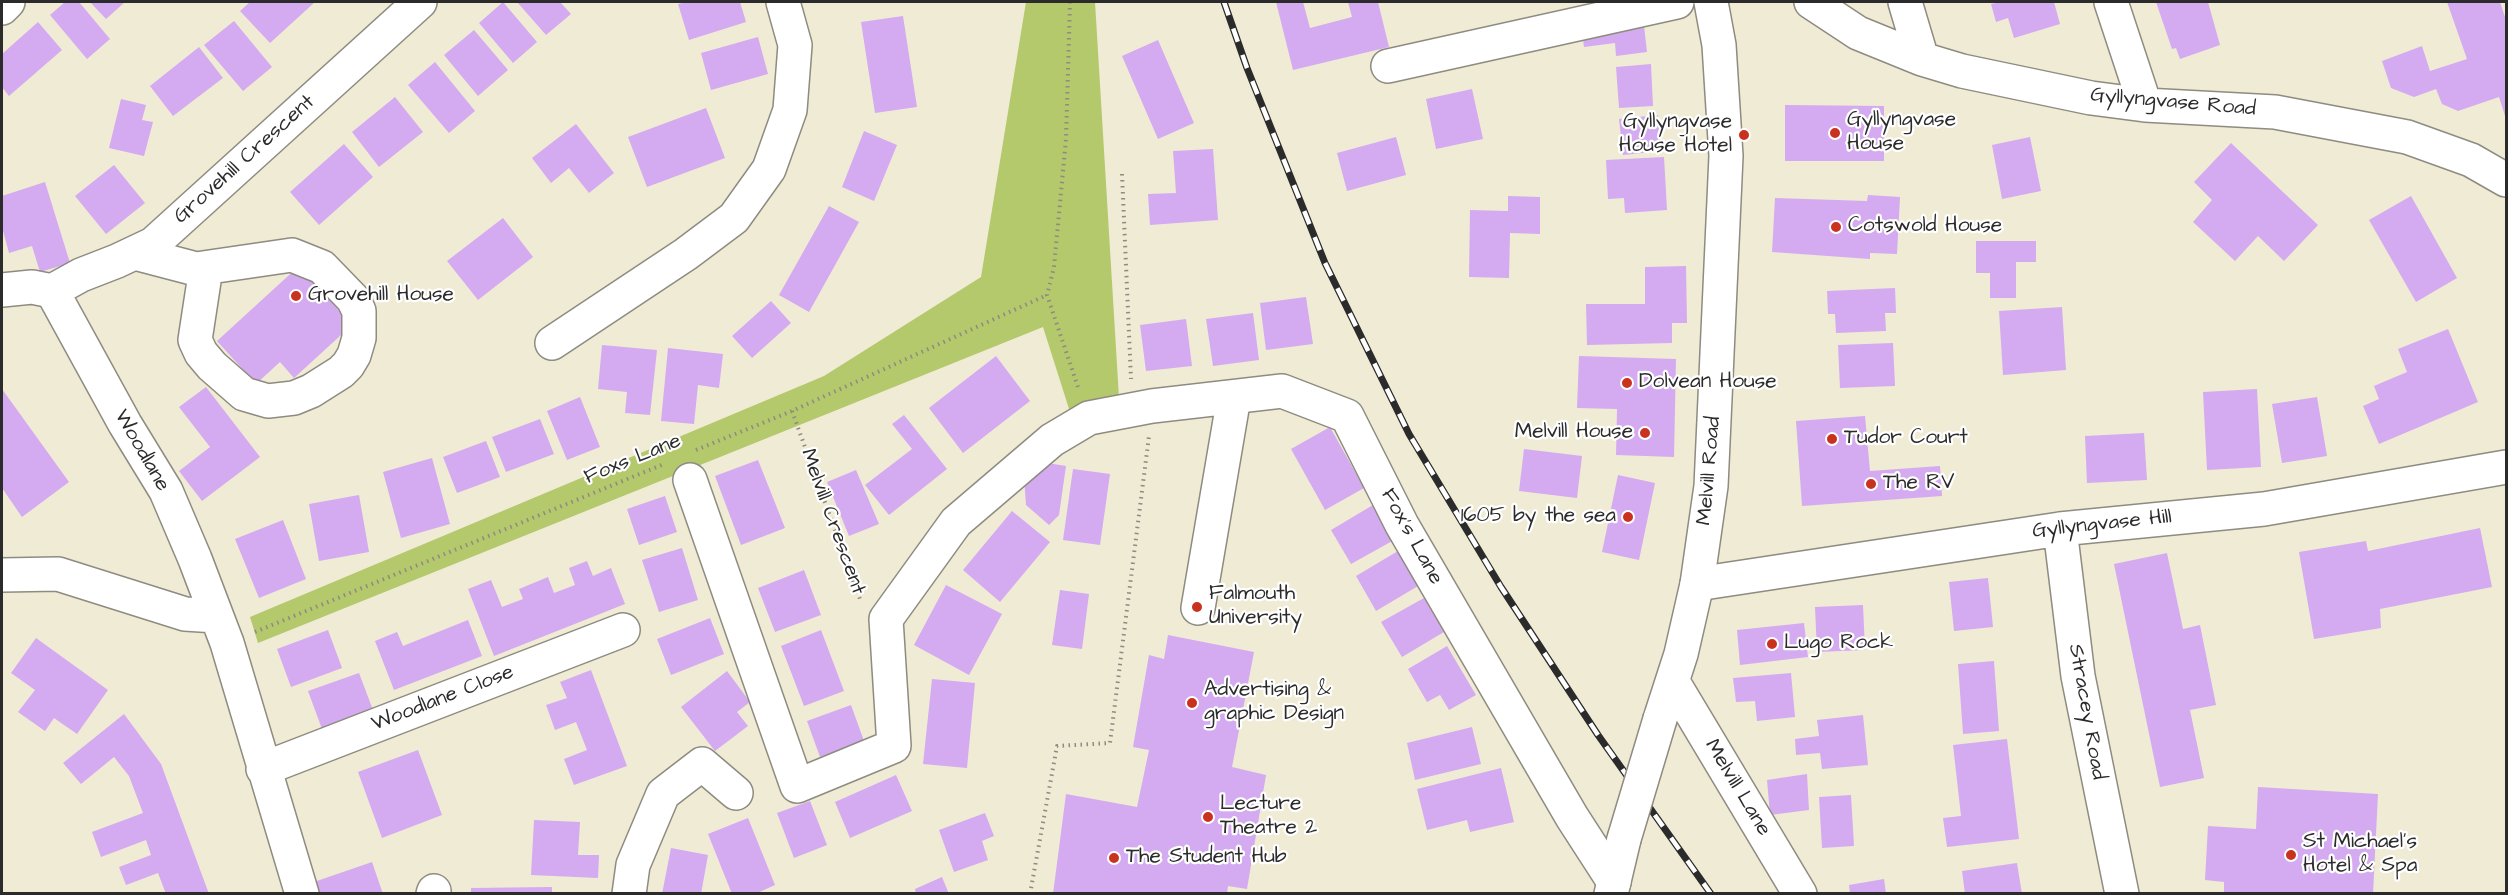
<!DOCTYPE html>
<style>
body{margin:0}
#map{position:relative;width:2508px;height:895px;overflow:hidden;background:#f0ebd5;font-family:"Architects Daughter",sans-serif}
canvas{display:block}
.frame{position:absolute;inset:0;border:3px solid #2b2b2b;pointer-events:none}
</style>
<div id="map">
<canvas width="2508" height="895"></canvas>
<div class="frame"></div>
</div>
<script>
const context = document.querySelector('canvas').getContext('2d');
context.lineJoin = 'round';
function fill(path, color) {
  context.fillStyle = color;
  context.fill(path, 'evenodd');
}
function toPath(rows) {
  const path = new Path2D();
  for (const r of rows) {
    path.moveTo(r[0], r[1]);
    for (let i = 2; i < r.length; i += 2) path.lineTo(r[i], r[i + 1]);
  }
  return path;
}
function strokePath(path, color, width, dash) {
  context.strokeStyle = color;
  context.lineWidth = width;
  context.lineCap = dash ? 'butt' : 'round';
  context.setLineDash(dash || []);
  context.stroke(path);
}
function write(font, color, halo, rows, align = 'center') {
  context.font = font + ' "Architects Daughter",sans-serif';
  context.lineWidth = 4.5;
  context.setLineDash([]);
  context.textBaseline = 'middle';
  context.strokeStyle = halo;
  context.fillStyle = color;
  for (const [text, x, y, turn = 0] of rows) {
    context.save();
    context.translate(x, y);
    context.rotate((+turn || 0) * Math.PI / 180);
    context.textAlign = isNaN(turn) ? turn : align;
    if (halo) context.strokeText(text, 0, 0);
    context.fillText(text, 0, 0);
    context.restore();
  }
}
fill(toPath([
 [1026,2,1095,2,1119,398,1070,412,1043,327,258,643,250,617,824,376,981,277]
]), '#b4c86c');
fill(toPath([
 [65,2,79,2,110,39,87,59,50,15],
 [90,2,125,2,106,19],
 [250,2,315,2,270,43,240,11],
 [503,2,537,42,513,63,479,23],
 [517,2,560,2,571,14,546,35],
 [687,2,740,2,746,22,689,40,678,4],
 [1276,2,1303,2,1310,28,1352,17,1348,2,1378,2,1389,47,1293,70],
 [2001,2,2054,2,2060,24,2014,38,2008,18,1996,22,1991,4],
 [2156,2,2208,2,2220,45,2180,59,2176,48,2172,49],
 [2447,2,2500,2,2506,20,2506,119,2499,97,2458,111,2442,104,2436,89,2414,97,2391,88,2382,61,2422,46,2430,71,2467,59],
 [903,16,917,107,875,113,861,22],
 [1643,17,1647,52,1616,56,1615,43,1584,47,1581,24],
 [234,21,272,67,243,91,204,45],
 [38,22,62,50,9,96,2,87,2,54],
 [474,30,508,70,478,96,444,55],
 [758,37,768,74,711,90,701,53],
 [1158,40,1194,123,1158,139,1122,56],
 [199,47,223,78,173,116,150,86],
 [435,62,475,111,449,133,408,85],
 [1651,64,1653,106,1619,108,1616,67],
 [1472,89,1483,139,1436,149,1426,99],
 [395,97,423,132,379,167,352,132],
 [121,99,146,105,142,120,153,122,144,156,109,148],
 [1785,105,1884,106,1884,161,1785,161],
 [706,108,725,158,647,187,628,137],
 [1658,115,1661,151,1623,155,1619,119],
 [576,124,614,173,589,193,569,168,551,183,532,158],
 [864,131,897,145,874,201,842,187],
 [1396,137,1406,175,1347,191,1337,153],
 [2030,137,2041,191,2002,199,1992,145],
 [2231,143,2318,225,2284,261,2258,236,2235,261,2193,222,2212,200,2194,182],
 [344,144,373,177,319,225,290,192],
 [1213,149,1218,220,1150,225,1148,194,1176,193,1173,151],
 [1664,157,1667,210,1625,213,1624,198,1608,199,1606,160],
 [114,165,145,203,106,234,75,196],
 [45,182,70,263,40,272,32,246,9,253,2,227,2,196],
 [1868,195,1900,197,1897,254,1870,253,1870,259,1772,252,1775,198,1867,201],
 [1508,196,1540,197,1540,234,1510,233,1509,278,1469,277,1470,210,1508,211],
 [2411,196,2457,278,2416,302,2369,220],
 [829,206,859,222,809,312,779,295],
 [503,218,533,257,478,300,447,261],
 [1976,241,2036,241,2036,262,2016,262,2016,298,1990,298,1990,273,1976,273],
 [299,266,352,325,294,378,280,362,256,384,217,341],
 [1686,266,1687,323,1672,323,1672,343,1587,345,1586,304,1645,304,1645,267],
 [1895,288,1896,313,1885,313,1886,331,1836,333,1835,314,1828,314,1827,291],
 [1306,297,1313,344,1266,350,1260,303],
 [771,301,791,323,752,358,732,336],
 [2062,307,2066,370,2003,375,1999,311],
 [1253,313,1259,360,1213,366,1206,319],
 [1186,319,1192,366,1146,371,1140,325],
 [2448,329,2478,402,2379,444,2363,406,2379,399,2374,386,2407,372,2398,349],
 [1893,343,1895,386,1840,388,1838,345],
 [602,345,657,350,650,415,625,413,627,392,598,389],
 [668,348,723,354,719,388,698,385,694,424,661,421],
 [996,356,1030,401,963,453,929,408],
 [1579,356,1676,359,1674,457,1616,455,1617,409,1577,408],
 [206,387,260,457,202,501,179,471,210,447,179,407],
 [2,389,69,482,22,517,2,488],
 [2257,389,2261,467,2207,470,2203,392],
 [580,397,600,447,567,460,547,411],
 [2317,397,2327,456,2282,463,2272,404],
 [904,415,947,469,889,515,865,485,912,449,892,424],
 [1865,416,1870,471,1940,466,1942,496,1802,506,1796,421],
 [540,419,554,454,506,472,492,437],
 [1330,427,1364,488,1325,510,1291,449],
 [2144,433,2147,480,2087,483,2085,436],
 [486,441,500,477,457,493,443,457],
 [1524,449,1582,456,1577,498,1519,491],
 [432,458,450,524,401,538,383,472],
 [758,460,785,528,741,545,715,476],
 [1047,463,1066,466,1059,515,1049,525,1026,505,1024,477],
 [1073,469,1110,474,1100,545,1063,540],
 [856,470,879,524,849,536,827,482],
 [1618,475,1655,483,1639,560,1602,552],
 [359,495,369,552,319,561,309,504],
 [665,496,677,532,639,545,627,509],
 [1373,505,1394,540,1351,564,1331,530],
 [1012,511,1050,542,1000,602,963,570],
 [283,520,306,579,259,598,235,539],
 [2480,528,2492,587,2380,609,2381,628,2314,639,2299,552,2366,541,2368,551],
 [682,548,698,600,659,612,642,560],
 [1398,551,1418,586,1376,611,1356,576],
 [2167,553,2183,629,2200,625,2216,705,2190,710,2204,778,2160,787,2114,564],
 [587,561,593,576,611,568,625,604,494,656,468,589,491,580,502,607,523,599,519,589,548,577,554,593,575,585,569,568],
 [804,570,821,615,775,632,758,588],
 [1988,578,1993,627,1954,631,1949,582],
 [946,585,1002,614,969,675,914,645],
 [1060,590,1089,594,1082,649,1052,645],
 [1424,598,1444,632,1402,657,1381,622],
 [1863,605,1865,650,1817,652,1815,607],
 [710,618,724,654,671,675,657,639],
 [468,620,482,656,394,690,375,641,397,632,403,646],
 [1804,623,1808,657,1740,665,1737,630],
 [328,630,342,668,291,687,277,649],
 [821,630,844,691,804,706,781,646],
 [1168,635,1254,652,1232,767,1266,775,1247,889,1228,886,1227,894,1053,894,1066,794,1137,807,1149,750,1133,747,1149,655,1164,659],
 [36,638,108,690,77,734,54,718,45,731,18,712,35,690,11,673],
 [1447,646,1476,695,1449,710,1440,695,1427,702,1408,669],
 [1994,661,1999,731,1963,734,1958,664],
 [591,670,627,766,574,785,564,759,587,750,576,722,555,730,546,705,567,698,560,682],
 [727,671,750,702,737,712,748,726,715,751,681,707],
 [359,673,373,710,322,729,308,691],
 [1791,673,1795,717,1757,721,1755,701,1736,702,1733,678],
 [932,679,975,683,967,768,923,764],
 [851,705,864,741,820,757,807,721],
 [124,714,161,764,209,894,166,894,158,873,126,885,119,867,151,855,146,840,101,857,92,832,143,813,129,776,114,757,81,784,63,763],
 [1863,715,1868,765,1822,769,1820,753,1796,755,1795,739,1819,736,1817,720],
 [1472,727,1481,764,1415,780,1407,743],
 [2007,739,2019,839,1947,847,1943,818,1961,816,1953,745],
 [418,750,442,815,382,838,358,772],
 [1501,768,1514,822,1470,832,1467,820,1427,830,1417,789],
 [1807,774,1809,810,1770,815,1767,780],
 [896,775,912,811,850,838,835,802],
 [2258,787,2378,794,2373,894,2224,894,2224,882,2205,880,2208,826,2256,829],
 [1851,795,1854,846,1822,848,1819,797],
 [810,801,827,845,794,858,777,813],
 [985,813,994,836,982,841,988,860,954,872,939,830],
 [748,818,775,885,755,894,732,894,708,834],
 [534,820,580,822,578,855,599,855,598,878,531,875],
 [671,848,708,855,701,894,662,894],
 [372,862,383,894,318,894,314,882],
 [2017,863,2022,894,1965,894,1962,871],
 [942,877,949,894,916,894,915,889],
 [1884,879,1886,894,1850,894,1849,885],
 [552,887,552,894,471,894,471,888]
]), '#d4aaf1');
const minor = toPath([
 [1811,2,1858,33,1922,59,1962,71,2091,98,2145,105,2275,112,2407,137,2471,160,2506,180],
 [1905,2,1922,59],
 [2111,2,2145,105],
 [2,8,8,2],
 [1388,66,1677,2],
 [135,253,196,269,292,255,322,267,353,299,359,311,359,338,354,355,348,365,341,372,311,391,294,398,268,401,244,394,212,366,201,353,195,340,206,268],
 [2,290,32,287,52,291],
 [52,291,125,424,166,491,195,559,227,643,302,894],
 [52,291,81,275,117,261,153,244,420,2],
 [552,343,686,254,734,218,769,169,790,110,795,45,783,2],
 [690,480,797,786,894,746,886,619,956,522,1052,440,1089,418,1152,406,1282,391,1347,416,1402,525,1572,817,1614,882],
 [2060,529,2078,676,2122,894],
 [2,575,58,574,185,614,216,616],
 [1697,584,2060,529,2264,509,2506,467],
 [1198,608,1234,397],
 [1673,682,1800,894],
 [263,769,623,630],
 [433,894,434,891],
 [629,894,633,865,663,794,702,764,736,793]
]);
const major = toPath([
 [1660,719,1681,654,1697,584,1711,486,1726,156,1719,45,1711,2],
 [1611,894,1624,839]
]);
strokePath(minor, '#8e8b80', 36);
strokePath(major, '#8e8b80', 36);
strokePath(toPath([
 [1070,2,1066,139,1054,267,1047,295,1079,390],
 [1122,174,1131,379],
 [792,411,861,602],
 [696,450,792,411,1047,295],
 [255,632,664,464],
 [1030,894,1057,746,1110,743,1149,436]
]), '#8e8b80', 4, [1.5, 4.5]);
strokePath(minor, '#fff', 33);
strokePath(major, '#fff', 33);
const rail = toPath([
 [1224,2,1247,68,1325,263,1409,434,1501,587,1598,735,1711,894]
]);
strokePath(rail, '#2b2b2b', 7);
strokePath(rail, '#fff', 4.5, [14]);
const majorBridge = toPath([
 [1624,839,1660,719]
]);
strokePath(majorBridge, '#8e8b80', 36, []);
strokePath(majorBridge, '#fff', 33);
for (const [x, y, r, color] of [
 [1835,133,6,"#c8321e"],
 [1744,135,6,"#c8321e"],
 [1836,227,6,"#c8321e"],
 [296,296,6,"#c8321e"],
 [1627,383,6,"#c8321e"],
 [1645,433,6,"#c8321e"],
 [1832,439,6,"#c8321e"],
 [1871,484,6,"#c8321e"],
 [1628,517,6,"#c8321e"],
 [1197,607,6,"#c8321e"],
 [1772,644,6,"#c8321e"],
 [1192,703,6,"#c8321e"],
 [1208,817,6,"#c8321e"],
 [2291,855,6,"#c8321e"],
 [1114,858,6,"#c8321e"]
]) {
  const dot = new Path2D();
  dot.arc(x, y, r, 0, 2 * Math.PI);
  context.fillStyle = color;
  context.fill(dot);
  strokePath(dot, '#fff', 2);
}
write('21px', '#2b2b2b', '#fff', [
 ["Gyllyngvase Road",2173,103,5],
 ["Grovehill Crescent",245,160,-42],
 ["Woodlane",141,451,60],
 ["Foxs Lane",633,460,-22],
 ["Melvill Road",1710,471,-85],
 ["Melvill Crescent",832,522,70],
 ["Gyllyngvase Hill",2102,525,-6],
 ["Fox's Lane",1411,537,61],
 ["Woodlane Close",443,699,-21],
 ["Stracey Road",2086,712,80],
 ["Melvill Lane",1737,788,59]
]);
write('21px', '#2b2b2b', '#fff', [
 ["Gyllyngvase",1847,121],
 ["House",1847,145],
 ["Gyllyngvase",1732,123,"right"],
 ["House Hotel",1732,147,"right"],
 ["Cotswold House",1848,227],
 ["Grovehill House",308,296],
 ["Dolvean House",1639,383],
 ["Melvill House",1633,433,"right"],
 ["Tudor Court",1844,439],
 ["The RV",1883,484],
 ["1605 by the sea",1616,517,"right"],
 ["Falmouth",1209,595],
 ["University",1209,619],
 ["Lugo Rock",1784,644],
 ["Advertising &",1204,691],
 ["graphic Design",1204,715],
 ["Lecture",1220,805],
 ["Theatre 2",1220,829],
 ["St Michael's",2303,843],
 ["Hotel & Spa",2303,867],
 ["The Student Hub",1126,858]
], 'left');
</script>
